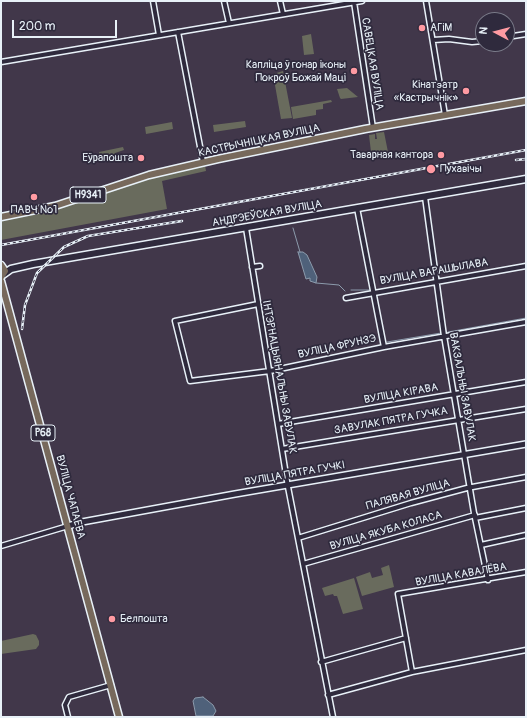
<!DOCTYPE html>
<meta charset="utf-8">
<style>
body{margin:0}
#map{position:relative;width:527px;height:718px;overflow:hidden;background:#41374a;font-family:Pangolin,sans-serif}
canvas{display:block}
.frame{position:absolute;inset:0;border:2px solid #e8f1f8;pointer-events:none}
.north{position:absolute;left:475px;top:12px;width:40px;height:40px;box-sizing:border-box;background:#2f2a3d;border:1px solid #797a88;border-radius:50%;rotate:277deg;font-size:11px;font-weight:700;line-height:16px;text-align:center;color:#e8f1f8}
.north::after{content:'';display:block;margin:auto;width:14px;height:18px;background:#ff9aa2;clip-path:polygon(50% 0,100% 100%,50% 72%,0 100%)}
.scale{position:absolute;left:12px;top:20px;width:105px;height:18px;box-sizing:border-box;border:2px solid #e8f1f8;border-top:0;padding-left:5px;font-size:12px;line-height:14px;white-space:nowrap;color:#e8f1f8;-webkit-text-stroke:3px #2f2a3d;paint-order:stroke}
</style>
<div id="map">
<canvas width="527" height="718"></canvas>
<div class="frame"></div>
<div class="north">N</div>
<div class="scale">200 m</div>
</div>
<script>
const context = document.querySelector('canvas').getContext('2d');
context.lineJoin = 'round';
function fill(path, color) {
  context.fillStyle = color;
  context.fill(path, 'evenodd');
}
function toPath(rows) {
  const path = new Path2D();
  for (const r of rows) {
    path.moveTo(r[0], r[1]);
    for (let i = 2; i < r.length; i += 2) path.lineTo(r[i], r[i + 1]);
  }
  return path;
}
function strokePath(path, color, width, dash) {
  context.strokeStyle = color;
  context.lineWidth = width;
  context.lineCap = dash ? 'butt' : 'round';
  context.setLineDash(dash || []);
  context.stroke(path);
}
function write(font, color, halo, rows, align = 'center') {
  context.font = font + ' Pangolin,sans-serif';
  context.lineWidth = 3.5;
  context.setLineDash([]);
  context.textBaseline = 'middle';
  context.strokeStyle = halo;
  context.fillStyle = color;
  for (const [text, x, y, turn = 0] of rows) {
    context.save();
    context.translate(x, y);
    context.rotate((+turn || 0) * Math.PI / 180);
    context.textAlign = isNaN(turn) ? turn : align;
    if (halo) context.strokeText(text, 0, 0);
    context.fillText(text, 0, 0);
    context.restore();
  }
}
fill(toPath([
 [311,34,314,54,304,55,302,36],
 [283,71,292,118,281,119,273,74],
 [347,88,358,97,341,99,340,98,337,89],
 [331,100,332,102,323,104,323,109,316,110,316,115,293,119,291,107],
 [245,121,246,127,214,132,213,125],
 [172,122,173,129,146,134,145,127],
 [384,132,388,152,374,154,371,152,369,135,375,134,375,139,377,139,376,133],
 [123,147,124,150,115,153,115,157,100,160,99,152],
 [205,165,206,171,162,181,167,209,1,240,1,221,65,206,150,177],
 [389,565,394,587,362,596,356,577,370,572,372,578,383,575,381,568],
 [354,578,363,609,343,614,337,596,334,596,333,594,325,596,322,588],
 [33,634,36,635,39,641,39,645,36,649,1,654,1,641]
]), '#696b5d');
const water = toPath([
 [298,252,303,252,307,255,317,277,316,283,310,281,310,278,306,279,298,252],
 [203,697,213,705,216,711,213,716,196,716,193,701,195,698,203,697]
]);
fill(water, '#4f617a');
strokePath(water, '#8c9bac', 1);
strokePath(toPath([
 [293,228,300,252],
 [316,283,339,285,345,291],
 [351,290,370,290],
 [448,332,526,318],
 [387,342,441,333]
]), '#8c9bac', 1);
const minor = toPath([
 [153,1,159,35],
 [224,1,229,23],
 [280,1,283,14],
 [426,1,445,115],
 [354,2,373,128],
 [178,32,203,162],
 [507,37,526,34],
 [433,40,449,39,472,42,483,41],
 [1,62,362,1],
 [425,197,444,336,474,513,488,580],
 [357,208,384,347],
 [246,228,288,487,333,717],
 [252,267,260,266],
 [346,298,526,266],
 [258,304,175,321,190,381,270,371,384,347,526,322],
 [278,424,526,382],
 [282,449,526,409],
 [475,518,526,508],
 [298,538,411,503,467,488,526,477],
 [481,545,526,535],
 [1,546,68,526],
 [303,564,475,515],
 [321,662,406,638],
 [412,672,398,594,526,572],
 [328,695,412,672,526,650],
 [68,717,65,705,69,697,111,685]
]);
const tertiary = toPath([
 [68,526,82,522,235,494,526,444]
]);
const secondary = toPath([
 [4,274,11,269,33,264,526,179]
]);
const primary = toPath([
 [1,217,55,206,149,175,218,159,365,129,526,101],
 [1,265,5,271,1,277],
 [1,281,119,717]
]);
strokePath(minor, '#e8f1f8', 7);
strokePath(tertiary, '#e8f1f8', 8);
strokePath(secondary, '#e8f1f8', 9);
strokePath(primary, '#e8f1f8', 9);
strokePath(minor, '#2f2a3d', 4);
strokePath(tertiary, '#2f2a3d', 5);
strokePath(secondary, '#2f2a3d', 6);
strokePath(primary, '#77695c', 6);
const rail = toPath([
 [516,160,526,159],
 [1,245,526,150],
 [22,329,25,305,37,273,64,247,88,236,182,221]
]);
strokePath(rail, '#e8f1f8', 2.5);
strokePath(rail, '#2f2a3d', 1, [3]);
for (const [x, y, r, color] of [
 [422,28,4,"#ff9aa2"],
 [354,71,4,"#ff9aa2"],
 [466,91,4,"#ff9aa2"],
 [441,155,4,"#ff9aa2"],
 [141,158,4,"#ff9aa2"],
 [431,169,5,"#ff9aa2"],
 [34,197,4,"#ff9aa2"],
 [112,619,4,"#ff9aa2"]
]) {
  const dot = new Path2D();
  dot.arc(x, y, r, 0, 2 * Math.PI);
  context.fillStyle = color;
  context.fill(dot);
  strokePath(dot, '#2f2a3d', 1.5);
}
for (const [x, y, w] of [
 [88,195,36],
 [43,433,24]
]) {
  const box = new Path2D();
  box.roundRect(x - w / 2, y - 8, w, 16, 3);
  context.fillStyle = '#2f2a3d';
  context.fill(box);
  strokePath(box, '#e8f1f8', 1);
}
write('bold 10px', '#e8f1f8', null, [
 ["Н9341",88,195],
 ["Р68",43,433]
]);
write('11px', '#e8f1f8', '#2f2a3d', [
 ["АГіМ",430,28,"left"],
 ["Капліца ў гонар іконы",346,65],
 ["Покроў Божай Маці",346,78],
 ["Кінатэатр",458,85],
 ["«Кастрычнік»",458,98],
 ["Таварная кантора",433,155],
 ["Еўрапошта",133,158],
 ["Пухавічы",440,169,"left"],
 ["ПАВЧ №1",34,210,"center"],
 ["Белпошта",120,619,"left"]
], 'right');
write('11px', '#e8f1f8', '#2f2a3d', [
 ["САВЕЦКАЯ ВУЛІЦА",372,64,81],
 ["КАСТРЫЧНІЦКАЯ ВУЛІЦА",259,141,-12],
 ["АНДРЭЕЎСКАЯ ВУЛІЦА",267,214,-10],
 ["ВУЛІЦА ВАРАШЫЛАВА",434,272,-10],
 ["ВУЛІЦА ФРУНЗЭ",337,347,-12],
 ["ІНТЭРНАЦЫЯНАЛЬНЫ ЗАВУЛАК",279,377,80],
 ["ВАКЗАЛЬНЫ ЗАВУЛАК",462,387,80],
 ["ВУЛІЦА КІРАВА",401,394,-10],
 ["ЗАВУЛАК ПЯТРА ГУЧКА",391,421,-10],
 ["ВУЛІЦА ПЯТРА ГУЧКІ",295,474,-10],
 ["ПАЛЯВАЯ ВУЛІЦА",408,495,-16],
 ["ВУЛІЦА ЧАПАЕВА",70,497,75],
 ["ВУЛІЦА ЯКУБА КОЛАСА",386,531,-16],
 ["ВУЛІЦА КАВАЛЁВА",461,575,-10]
]);
</script>
